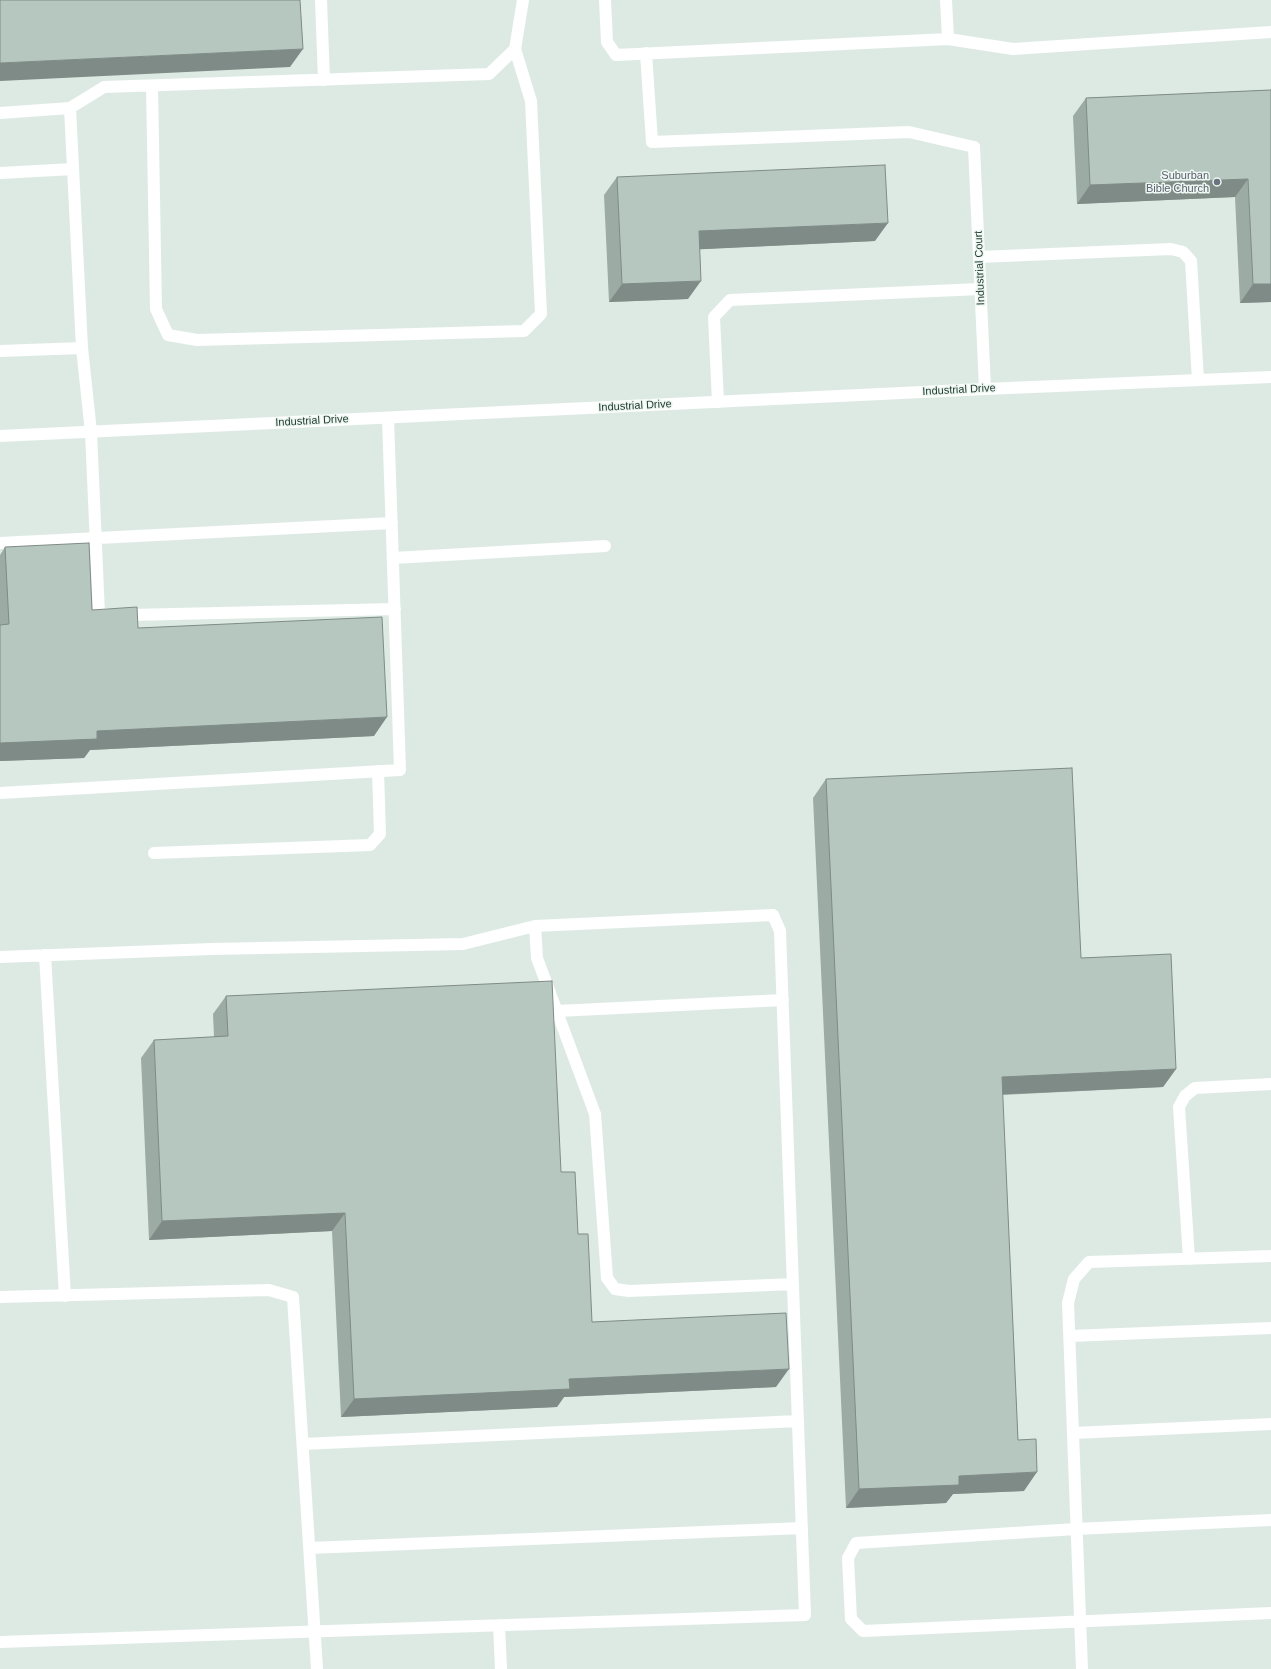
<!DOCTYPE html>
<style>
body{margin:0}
canvas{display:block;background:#ddeae4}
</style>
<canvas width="1271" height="1669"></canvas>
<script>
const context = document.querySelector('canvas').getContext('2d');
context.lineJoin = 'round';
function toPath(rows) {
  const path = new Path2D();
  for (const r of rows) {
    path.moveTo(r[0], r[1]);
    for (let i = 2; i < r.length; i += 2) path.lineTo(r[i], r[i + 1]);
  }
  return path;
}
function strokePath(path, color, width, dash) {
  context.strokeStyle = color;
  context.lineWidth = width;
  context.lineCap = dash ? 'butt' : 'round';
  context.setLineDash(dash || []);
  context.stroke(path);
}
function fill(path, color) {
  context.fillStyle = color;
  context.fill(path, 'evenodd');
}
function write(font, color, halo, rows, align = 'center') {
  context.font = font + ' Helvetica,sans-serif';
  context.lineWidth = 3;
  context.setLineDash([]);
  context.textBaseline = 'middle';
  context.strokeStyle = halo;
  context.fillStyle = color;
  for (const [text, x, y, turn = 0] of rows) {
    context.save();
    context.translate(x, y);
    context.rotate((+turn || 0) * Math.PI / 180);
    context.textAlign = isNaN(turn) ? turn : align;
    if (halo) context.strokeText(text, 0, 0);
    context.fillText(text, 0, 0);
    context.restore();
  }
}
strokePath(toPath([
 [321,0,324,80],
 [605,0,607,42,616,55,948,39,946,0],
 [948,39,1013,49,1271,32],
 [646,53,652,142,909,132,974,147],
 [152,86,156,309,168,335,197,340,524,331,541,314,531,101,515,49],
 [70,108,104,87,489,74,515,49,523,0],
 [0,113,70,108,82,348,91,432,99,614,130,615,395,609],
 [0,173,73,169],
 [979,257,1171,249,1183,252,1191,261,1198,380],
 [0,351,82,348],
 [718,402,714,317,730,300,980,289],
 [0,543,392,523],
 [393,558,605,546],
 [0,793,400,770,388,418],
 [154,853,370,845,380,834,378,771],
 [535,926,537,958,595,1114,607,1278,615,1289,629,1291,793,1284],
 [45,955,65,1296],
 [0,957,211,949,463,944,535,926,773,915,780,931,805,1615,0,1642],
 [557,1011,783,1000],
 [1189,1259,1179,1107,1185,1096,1195,1088,1271,1084],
 [0,1297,269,1290,293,1297,317,1669],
 [1070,1336,1271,1328],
 [1073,1433,1271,1424],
 [303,1444,798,1421],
 [1271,1520,1076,1529,856,1543,848,1558,851,1619,863,1631,1271,1613],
 [310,1548,802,1528],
 [499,1625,501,1669],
 [1082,1669,1068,1303,1074,1279,1089,1262,1271,1256]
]), '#fff', 12);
strokePath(toPath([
 [974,147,985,389],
 [0,436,985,389,1271,377]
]), '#fff', 12);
fill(toPath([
 [1271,90,1271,302,1240,303,1235,197,1077,204,1073,116,1086,98],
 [617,177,875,241,700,249,688,299,609,302,604,195],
 [5,547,92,610,138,628,374,736,90,750,84,758,0,761,0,555],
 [826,779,1081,958,1176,1069,1163,1087,1002,1095,1018,1440,1024,1491,953,1494,946,1503,846,1508,813,798],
 [226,996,561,1172,578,1234,592,1322,776,1387,564,1397,557,1407,341,1417,332,1231,149,1240,141,1058,154,1040,214,1037,213,1014]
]), '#9daba5');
fill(toPath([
 [303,49,290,67,0,81,0,63],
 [1248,179,1235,197,1077,204,1090,185],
 [888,223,875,241,686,250,699,231],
 [701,281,688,299,609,302,622,284],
 [1253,284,1271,284,1271,302,1240,303],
 [387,717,374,736,90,750,84,758,0,761,0,743,97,731],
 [1176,1069,1163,1087,989,1095,1002,1077],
 [345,1213,332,1231,149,1240,162,1221],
 [789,1369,776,1387,564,1397,557,1407,341,1417,354,1399,569,1379],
 [1037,1472,1024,1491,953,1494,946,1503,846,1508,859,1489,959,1476]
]), '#7f8b86');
const building = toPath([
 [0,0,300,0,303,49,0,63,0,0],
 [1271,90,1271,284,1253,284,1248,179,1090,185,1086,98,1271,90],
 [885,165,888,223,699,231,701,281,622,284,617,177,885,165],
 [89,543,92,610,137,607,138,628,382,617,387,717,97,731,97,739,0,743,0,625,9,624,5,547,89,543],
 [1072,768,1081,958,1171,954,1176,1069,1002,1077,1018,1440,1036,1439,1037,1472,959,1476,959,1485,859,1489,826,779,1072,768],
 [552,981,561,1172,575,1172,578,1234,588,1234,592,1322,786,1313,789,1369,569,1379,570,1389,354,1399,345,1213,162,1221,154,1040,228,1036,226,996,552,981]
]);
fill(building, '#b6c7c0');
strokePath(building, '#7f8b86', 1);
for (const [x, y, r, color] of [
 [1217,182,4,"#6b7280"]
]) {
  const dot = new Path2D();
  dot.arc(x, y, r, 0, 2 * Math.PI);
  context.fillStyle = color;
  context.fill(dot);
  strokePath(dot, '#eef7f2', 1.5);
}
write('11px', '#5b616d', '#eef7f2', [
 ["Suburban",1209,176],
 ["Bible Church",1209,189]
], 'right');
write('11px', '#1f3931', '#eef7f2', [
 ["Industrial Court",980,268,-92],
 ["Industrial Drive",959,390,-3],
 ["Industrial Drive",635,406,-3],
 ["Industrial Drive",312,421,-3]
]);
</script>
